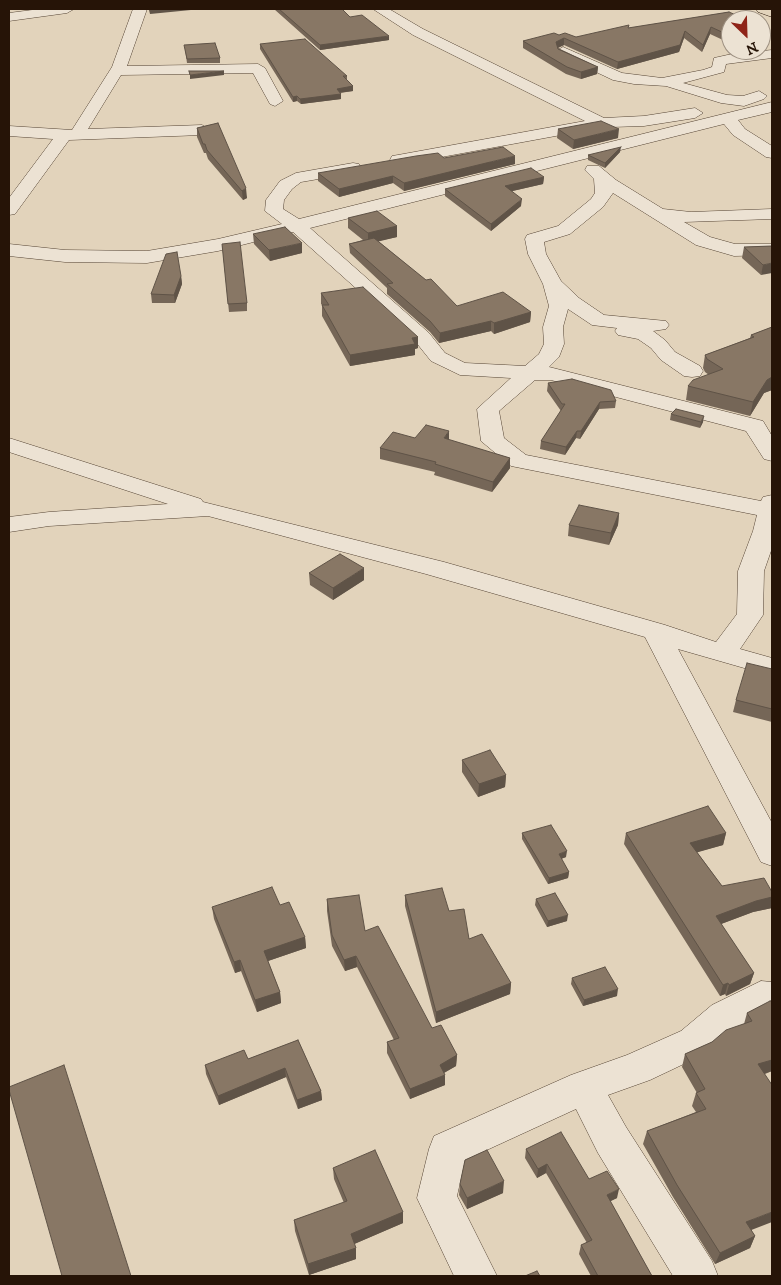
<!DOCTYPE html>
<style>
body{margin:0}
#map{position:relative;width:781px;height:1285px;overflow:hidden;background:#e2d3bb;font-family:"IM FELL DW Pica",serif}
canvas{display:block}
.frame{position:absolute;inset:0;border:10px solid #261407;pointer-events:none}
.north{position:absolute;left:721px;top:10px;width:50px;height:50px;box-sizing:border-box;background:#ece2d3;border:1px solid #9d9081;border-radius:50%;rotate:156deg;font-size:14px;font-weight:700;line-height:20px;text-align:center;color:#261407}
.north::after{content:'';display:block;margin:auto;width:18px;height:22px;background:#8f2418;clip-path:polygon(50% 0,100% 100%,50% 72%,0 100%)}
</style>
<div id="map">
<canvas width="781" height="1285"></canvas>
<div class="frame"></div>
<div class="north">N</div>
</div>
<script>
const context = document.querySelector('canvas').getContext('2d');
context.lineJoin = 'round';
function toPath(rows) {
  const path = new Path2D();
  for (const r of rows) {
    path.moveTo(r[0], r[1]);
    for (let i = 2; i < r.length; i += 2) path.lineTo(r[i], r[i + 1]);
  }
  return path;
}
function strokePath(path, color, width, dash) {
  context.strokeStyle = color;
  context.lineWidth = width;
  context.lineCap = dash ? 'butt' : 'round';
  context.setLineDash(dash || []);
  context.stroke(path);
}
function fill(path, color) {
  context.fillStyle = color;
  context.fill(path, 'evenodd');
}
const minor = toPath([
 [40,9,74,9,67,13,9,21,9,13,40,9],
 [133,9,147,9,127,66,258,64,265,68,283,101,275,106,270,104,253,73,121,75,88,129,202,125,210,130,202,135,69,140,15,214,9,215,9,198,53,139,9,136,9,126,72,130,112,67,133,9],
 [373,9,389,9,423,29,604,118,644,116,695,108,703,113,695,118,644,126,611,127,605,130,599,128,398,165,392,164,390,160,392,156,398,155,585,121,413,35,373,9],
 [563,47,622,73,662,78,703,70,712,67,714,58,732,54,772,50,772,58,726,64,724,72,683,83,727,95,743,96,759,91,767,96,764,99,744,106,721,103,666,86,634,84,613,80,558,54,556,51,563,47],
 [772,102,772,112,738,120,745,129,772,146,772,158,766,157,733,135,724,124,310,228,429,333,445,353,465,363,525,366,539,354,544,344,543,327,549,306,543,284,528,254,525,239,527,235,558,226,591,199,595,193,594,179,585,170,587,166,599,166,616,180,663,209,691,212,772,209,772,219,684,222,710,237,735,244,772,244,772,254,770,255,734,256,696,245,613,193,603,207,570,234,544,242,546,254,561,281,579,298,604,315,666,321,669,325,666,329,653,331,665,340,675,352,700,366,703,371,700,376,692,377,684,376,661,360,651,348,638,339,618,335,615,331,617,328,592,325,568,309,563,327,564,344,559,357,549,367,763,421,772,436,772,461,764,459,746,431,551,380,535,380,499,411,504,438,526,455,761,501,763,497,772,495,772,548,764,571,763,615,740,649,772,658,772,676,678,649,772,823,772,866,761,862,645,637,426,574,208,516,49,526,9,532,9,517,49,512,168,504,9,452,9,438,201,499,203,502,444,562,665,625,716,642,737,614,738,571,753,531,757,515,511,466,481,441,477,409,511,378,460,375,431,361,415,341,293,232,218,251,147,263,65,262,9,256,9,244,65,250,147,251,218,239,282,224,265,211,266,200,280,181,296,173,353,163,359,164,361,168,359,172,353,173,301,182,292,189,284,200,283,209,299,219,772,102],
 [761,981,772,982,772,1012,765,1012,738,1027,707,1053,650,1080,608,1095,626,1127,712,1261,718,1276,673,1276,598,1153,576,1109,465,1160,457,1196,497,1276,454,1276,417,1198,429,1149,434,1136,571,1075,627,1055,681,1031,712,1005,761,981]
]);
const major = toPath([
 [756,9,772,9,772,17,758,12,756,9]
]);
strokePath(minor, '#554434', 1);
strokePath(major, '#261407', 1);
fill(minor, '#ece2d3');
fill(major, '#e2d3bb');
fill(toPath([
 [274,9,342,9,350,17,389,40,320,50],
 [729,12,723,40,710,34,702,52,684,38,679,52,617,69,564,45,558,48,598,67,597,74,581,79,566,74,523,48,523,41,559,35,576,37,629,28],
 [260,44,347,76,347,80,353,86,353,91,340,93,341,99,301,104,297,101,293,102,260,49],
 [185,49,220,58,220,63,187,63],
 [218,123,247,198,243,200,208,159,206,153,204,153,197,137,197,128],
 [558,129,618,138,573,149,557,138],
 [620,152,605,168,588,160,588,155],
 [444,158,515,164,404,191,393,183,339,197,318,181,318,173],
 [544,177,543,184,512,191,521,206,491,231,445,196,445,189],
 [348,218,397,226,397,237,378,241,457,306,531,312,530,322,494,334,491,331,439,343,430,332,387,294,387,288,350,253,349,244,363,240,348,228],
 [253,234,302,253,270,261,254,244],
 [222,244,247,303,247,311,229,312],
 [772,246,761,275,742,258,744,247],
 [181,276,182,284,175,303,152,303,151,294],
 [321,293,418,337,418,348,415,349,415,355,350,366,322,316,322,305,321,304],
 [772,327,772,390,764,393,750,416,686,400,688,386,709,375,705,372,703,368,705,355,750,338,751,335],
 [548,383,616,401,615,408,599,409,580,439,576,438,565,455,540,449,541,441,561,411,547,391],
 [671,414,703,422,700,428,670,420],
 [415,438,449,440,510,458,510,468,492,492,434,475,435,472,380,459,380,448],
 [619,513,618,525,609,545,568,536,569,525],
 [309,573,364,580,333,600,310,585],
 [772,669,772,722,733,712,736,700],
 [462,760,506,775,505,787,478,797,462,772],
 [522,833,566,857,561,859,569,872,568,878,548,884,522,839],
 [626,833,726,833,723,845,697,852,722,886,772,892,772,908,753,912,721,924,754,973,750,984,726,996,725,994,720,996,624,844],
 [405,895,449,911,469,939,511,983,510,994,436,1023,405,906],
 [327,899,365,931,432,1028,457,1055,456,1066,444,1073,445,1085,410,1099,387,1053,387,1042,394,1040,357,967,345,971,332,946,327,911],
 [536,899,567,921,547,927,535,905],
 [212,907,305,937,306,948,268,961,280,992,281,1003,257,1012,241,971,235,973,214,919],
 [572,978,617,996,583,1006,571,984],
 [772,1001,772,1071,765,1074,751,1230,755,1236,750,1248,715,1264,673,1197,643,1144,647,1131,696,1112,692,1106,696,1093,697,1093,682,1067,685,1054,712,1042,744,1024,747,1013],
 [298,1040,321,1091,322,1100,298,1109,286,1077,219,1105,206,1074,205,1065,248,1059],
 [526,1149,589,1179,617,1198,610,1201,652,1276,591,1276,579,1254,581,1245,587,1243,546,1173,537,1178,525,1158],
 [333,1168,403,1212,403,1223,354,1244,356,1259,309,1275,295,1231,294,1220,344,1203,334,1179],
 [460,1184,503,1193,467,1209,459,1195]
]), '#756657');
fill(toPath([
 [159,9,201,9,150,14,149,10],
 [711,27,710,34,702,52,703,45],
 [685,31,684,38,679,52,617,69,618,62],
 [731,32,731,38,723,40,724,33],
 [389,36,389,40,320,50,320,45],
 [564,38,564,45,555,49,556,42],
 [598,67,597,74,581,79,581,72],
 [224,71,224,75,190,79,190,75],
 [353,86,353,91,337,93,337,89],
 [341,94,341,99,301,104,300,99],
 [297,96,297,101,293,102,293,97],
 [619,129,618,138,573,149,574,140],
 [621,147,620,152,605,168,605,163],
 [515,156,515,164,404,191,404,183],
 [393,176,393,183,339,197,339,189],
 [544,177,543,184,504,193,505,186],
 [246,188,247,198,243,200,242,191],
 [522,199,521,206,491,231,491,224],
 [397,226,397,237,368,244,368,233],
 [302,243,302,253,270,261,269,250],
 [772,263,772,273,761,275,763,265],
 [181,276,182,284,175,303,174,295],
 [531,312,530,322,494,334,494,323],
 [491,321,491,331,439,343,440,333],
 [418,337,418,348,415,349,415,355,350,366,350,355],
 [772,377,772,390,764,393,750,416,753,402,767,380],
 [600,402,599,409,580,439,581,431],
 [704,416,703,422,700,428,701,422],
 [449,431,449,441,444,438],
 [577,431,576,438,565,455,566,447],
 [510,458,510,468,492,492,493,482],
 [619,513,618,525,609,545,611,533],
 [364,568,364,580,333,600,333,588],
 [506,775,505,787,478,797,479,784],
 [726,833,723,845,688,855,690,843],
 [567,851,566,857,558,860,559,854],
 [569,872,568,878,548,884,549,878],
 [772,897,772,908,753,912,713,927,716,916,756,901],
 [568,915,567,921,547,927,548,921],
 [305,937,306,948,265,962,264,951],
 [356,956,357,967,345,971,344,960],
 [240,960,241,971,235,973,234,962],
 [754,973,750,984,726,996,729,985],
 [511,983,510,994,436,1023,436,1012],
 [728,983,725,994,720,996,723,985],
 [618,989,617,996,583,1006,584,1000],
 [280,992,281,1003,257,1012,255,1000],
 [457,1055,456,1066,440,1075,440,1065],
 [772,1060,772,1071,754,1077,758,1064],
 [285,1068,286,1077,219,1105,218,1096],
 [445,1075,445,1085,410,1099,410,1089],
 [321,1091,322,1100,298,1109,297,1100],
 [547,1164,546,1173,537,1178,538,1169],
 [504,1181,503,1193,467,1209,467,1198],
 [619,1189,617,1198,605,1204,607,1195],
 [403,1212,403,1223,352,1245,351,1234],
 [772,1212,772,1222,741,1234,746,1222],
 [755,1236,750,1248,715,1264,720,1253],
 [356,1248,356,1259,309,1275,308,1264]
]), '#5f5347');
const building = toPath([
 [279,9,342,9,350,17,362,15,389,36,320,45,279,9],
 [729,12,747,20,731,20,731,32,724,33,711,27,703,45,685,31,680,45,618,62,564,38,556,42,558,49,598,67,581,72,567,67,523,41,554,33,559,35,565,33,576,37,629,25,628,28,729,12],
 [305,39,347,76,343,76,353,86,337,89,341,94,300,99,297,96,293,97,260,44,305,39],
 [215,43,220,58,187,59,184,45,215,43],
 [189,71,224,71,190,75,189,71],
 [601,121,619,129,574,140,558,129,601,121],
 [218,123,246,188,242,191,207,150,205,144,203,144,197,128,218,123],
 [503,147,515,156,404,183,393,176,339,189,318,173,416,156,438,153,444,158,503,147],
 [621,147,605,163,588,155,621,147],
 [531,168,544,177,505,186,522,199,491,224,445,189,531,168],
 [377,211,397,226,368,233,348,218,377,211],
 [285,227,302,243,269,250,253,234,285,227],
 [374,238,426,280,431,279,457,306,503,292,531,312,494,323,491,321,440,333,430,321,387,284,393,283,349,244,374,238],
 [240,242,247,303,228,304,222,244,240,242],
 [772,246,772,263,763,265,744,247,772,246],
 [177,252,181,276,174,295,151,294,166,254,177,252],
 [363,287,418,337,412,338,415,344,350,355,322,305,329,305,321,293,363,287],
 [772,327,772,377,767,380,753,402,688,386,693,380,723,369,707,359,705,355,754,337,751,335,772,327],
 [572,379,611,390,616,401,600,402,581,431,577,431,566,447,541,441,565,404,562,404,548,383,572,379],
 [676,409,704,416,701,422,671,414,676,409],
 [426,425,449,431,444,438,510,458,493,482,435,464,436,462,380,448,393,432,415,438,426,425],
 [579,505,619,513,611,533,569,525,579,505],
 [340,554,364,568,333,588,309,573,340,554],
 [747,663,772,669,772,709,736,700,747,663],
 [490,750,506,775,479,784,462,760,490,750],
 [708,806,726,833,690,843,722,886,764,878,772,892,772,897,756,901,716,916,754,973,729,985,728,983,723,985,626,833,708,806],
 [551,825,567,851,559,854,569,872,549,878,522,833,551,825],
 [272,887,280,905,289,902,305,937,264,951,280,992,255,1000,240,960,234,962,212,907,272,887],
 [442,888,449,911,464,909,469,939,482,934,511,983,436,1012,405,895,442,888],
 [555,893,568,915,548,921,536,899,555,893],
 [359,895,365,931,378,926,432,1028,441,1025,457,1055,440,1065,445,1075,410,1089,387,1042,399,1038,356,956,344,960,332,935,327,899,359,895],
 [605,967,618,989,584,1000,572,978,605,967],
 [770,1001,772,1001,772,1060,758,1064,772,1085,772,1212,746,1222,755,1236,720,1253,677,1185,647,1131,706,1109,696,1093,705,1089,685,1054,712,1042,726,1030,752,1021,747,1013,770,1001],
 [298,1040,321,1091,297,1100,285,1068,218,1096,205,1065,244,1050,248,1059,298,1040],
 [64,1065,131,1276,62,1276,9,1090,9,1087,64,1065],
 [561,1132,589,1179,607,1171,619,1189,607,1195,652,1276,598,1276,581,1245,592,1240,547,1164,538,1169,526,1149,561,1132],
 [375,1150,403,1212,351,1234,356,1248,308,1264,294,1220,347,1201,333,1168,375,1150],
 [487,1150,504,1181,467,1198,460,1184,465,1160,487,1150],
 [537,1271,540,1276,525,1276,537,1271]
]);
fill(building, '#887765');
strokePath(building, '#5f5347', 1);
</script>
